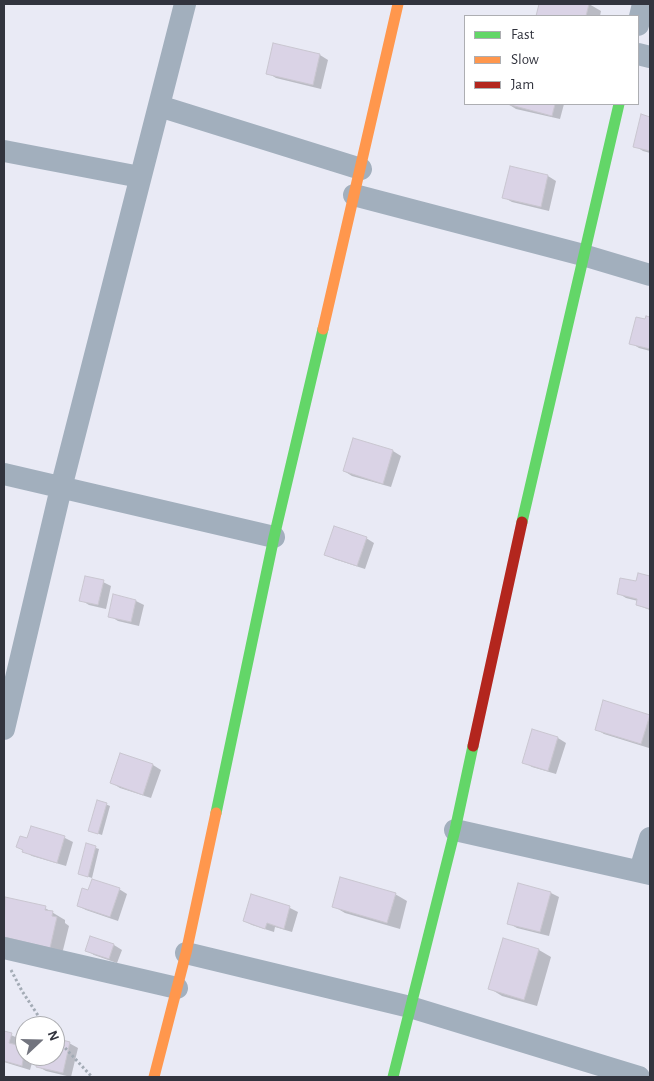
<!DOCTYPE html>
<style>
body{margin:0}
#map{position:relative;width:654px;height:1081px;overflow:hidden;background:#e9eaf5;font-family:"Alegreya Sans",sans-serif}
canvas{display:block}
.frame{position:absolute;inset:0;border:5px solid #32343e;pointer-events:none}
.legend{position:absolute;left:464px;top:15px;width:175px;height:90px;box-sizing:border-box;background:#fff;border:1px solid #adaeb2;margin:0;padding:6px 9px;list-style:none;font-size:15px;color:#32343e}
.legend li{display:flex;align-items:center;gap:10px;height:25px}
.legend b{width:25px;border:1px solid #adaeb2}
.north{position:absolute;left:15px;top:1016px;width:50px;height:50px;box-sizing:border-box;background:#fff;border:1px solid #adaeb2;border-radius:50%;rotate:69deg;font-size:14px;font-weight:700;line-height:20px;text-align:center;color:#32343e}
.north::after{content:'';display:block;margin:auto;width:18px;height:22px;background:#72747e;clip-path:polygon(50% 0,100% 100%,50% 72%,0 100%)}
</style>
<div id="map">
<canvas width="654" height="1081"></canvas>
<div class="frame"></div>
<ul class="legend">
<li><b style="height:6px;background:#63d668"></b>Fast</li>
<li><b style="height:6px;background:#ff974d"></b>Slow</li>
<li><b style="height:6px;background:#b3261e"></b>Jam</li>
</ul>
<div class="north">N</div>
</div>
<script>
const context = document.querySelector('canvas').getContext('2d');
context.lineJoin = 'round';
function fill(path, color) {
  context.fillStyle = color;
  context.fill(path, 'evenodd');
}
function toPath(rows) {
  const path = new Path2D();
  for (const r of rows) {
    path.moveTo(r[0], r[1]);
    for (let i = 2; i < r.length; i += 2) path.lineTo(r[i], r[i + 1]);
  }
  return path;
}
function strokePath(path, color, width, dash) {
  context.strokeStyle = color;
  context.lineWidth = width;
  context.lineCap = dash ? 'butt' : 'round';
  context.setLineDash(dash || []);
  context.stroke(path);
}
fill(toPath([
 [540,4,589,4,601,11,600,16,537,16],
 [320,55,328,60,321,89,276,78,268,73],
 [508,104,564,104,560,119,516,109],
 [642,116,650,118,650,153,643,151,635,146],
 [548,176,556,181,549,211,512,202,503,197],
 [647,317,650,318,650,351,639,348,631,343],
 [354,439,393,451,401,456,391,487,352,476,344,471],
 [366,538,374,543,365,569,334,559,326,554],
 [639,575,650,577,650,610,637,605,638,601,626,598,618,593,637,583],
 [103,582,111,586,106,609,89,605,81,600],
 [114,595,136,601,144,605,139,626,118,621,110,616],
 [649,716,649,748,604,734,596,729],
 [558,738,566,743,556,774,532,767,524,762],
 [153,765,161,770,151,798,120,788,112,783],
 [98,801,110,806,102,835,90,831],
 [32,827,65,838,73,842,66,866,32,856,24,851],
 [87,845,99,849,92,878,83,875],
 [119,889,127,894,118,921,86,910,78,906,89,891],
 [551,893,559,897,549,936,517,928,508,923],
 [395,894,407,901,400,929,345,913,333,906],
 [252,896,290,908,298,912,292,932,275,927,274,932,252,925,244,921],
 [5,898,45,908,65,920,65,923,69,926,62,954,16,943,4,936,6,928,4,927],
 [91,937,114,945,122,950,117,963,94,955,86,950],
 [504,940,539,950,551,957,537,1006,502,996,489,988],
 [4,1032,20,1039,17,1047,25,1049,25,1056,34,1056,30,1070,4,1062],
 [55,1040,69,1043,78,1048,71,1077,46,1071,37,1066,40,1056,55,1056]
]), '#0003');
const building = toPath([
 [539,4,589,4,586,16,536,16,539,4],
 [273,43,320,54,313,85,266,74,273,43],
 [507,104,555,104,552,116,507,104],
 [641,114,650,117,650,151,633,147,641,114],
 [510,166,548,175,541,207,502,198,510,166],
 [646,316,650,317,650,349,629,344,636,317,645,319,646,316],
 [353,438,393,450,383,484,343,471,353,438],
 [334,526,367,537,357,566,324,555,334,526],
 [638,573,650,576,650,609,636,605,637,599,617,594,620,578,636,581,638,573],
 [85,576,104,580,98,605,79,601,85,576],
 [113,594,136,600,131,622,108,617,113,594],
 [603,700,650,715,641,744,595,730,603,700],
 [532,729,558,737,548,771,522,763,532,729],
 [120,753,153,764,143,795,110,783,120,753],
 [97,800,107,803,98,834,88,831,97,800],
 [31,826,65,836,57,863,22,852,23,850,16,847,20,836,27,838,31,826],
 [86,843,96,846,88,877,78,874,86,843],
 [340,877,396,893,387,923,332,907,340,877],
 [92,879,120,888,110,917,77,906,82,888,88,890,92,879],
 [518,883,551,892,540,932,507,924,518,883],
 [251,894,290,906,284,929,267,923,265,929,243,921,251,894],
 [5,897,46,906,45,910,53,911,52,916,57,917,50,948,4,937,5,897],
 [90,936,114,944,109,959,85,951,90,936],
 [503,938,539,949,524,1000,488,989,503,938],
 [4,1031,12,1033,9,1043,25,1047,22,1066,4,1061,4,1031],
 [55,1038,70,1042,63,1073,36,1067,38,1056,55,1056,55,1038]
]);
fill(building, '#dad3e6');
strokePath(building, '#c9c6d0', 1);
strokePath(toPath([
 [11,970,22,991,45,1026],
 [55,1037,92,1077]
]), '#a3abb5', 3, [2.5, 2.5]);
strokePath(toPath([
 [638,25,643,4],
 [638,54,650,57],
 [159,106,361,169],
 [4,151,140,177],
 [354,195,583,255,650,275],
 [4,474,274,537],
 [4,729,61,488,185,4],
 [455,830,650,874],
 [640,870,650,838],
 [4,948,177,988],
 [186,953,410,1007,639,1077]
]), '#a2afbd', 22);
strokePath(toPath([
 [522,522,619,104],
 [216,813,274,537,323,329],
 [393,1077,455,830,473,746]
]), '#63d668', 11);
strokePath(toPath([
 [323,329,398,4],
 [154,1077,186,953,216,813]
]), '#ff974d', 11);
strokePath(toPath([
 [473,746,522,522]
]), '#b3261e', 11);
</script>
